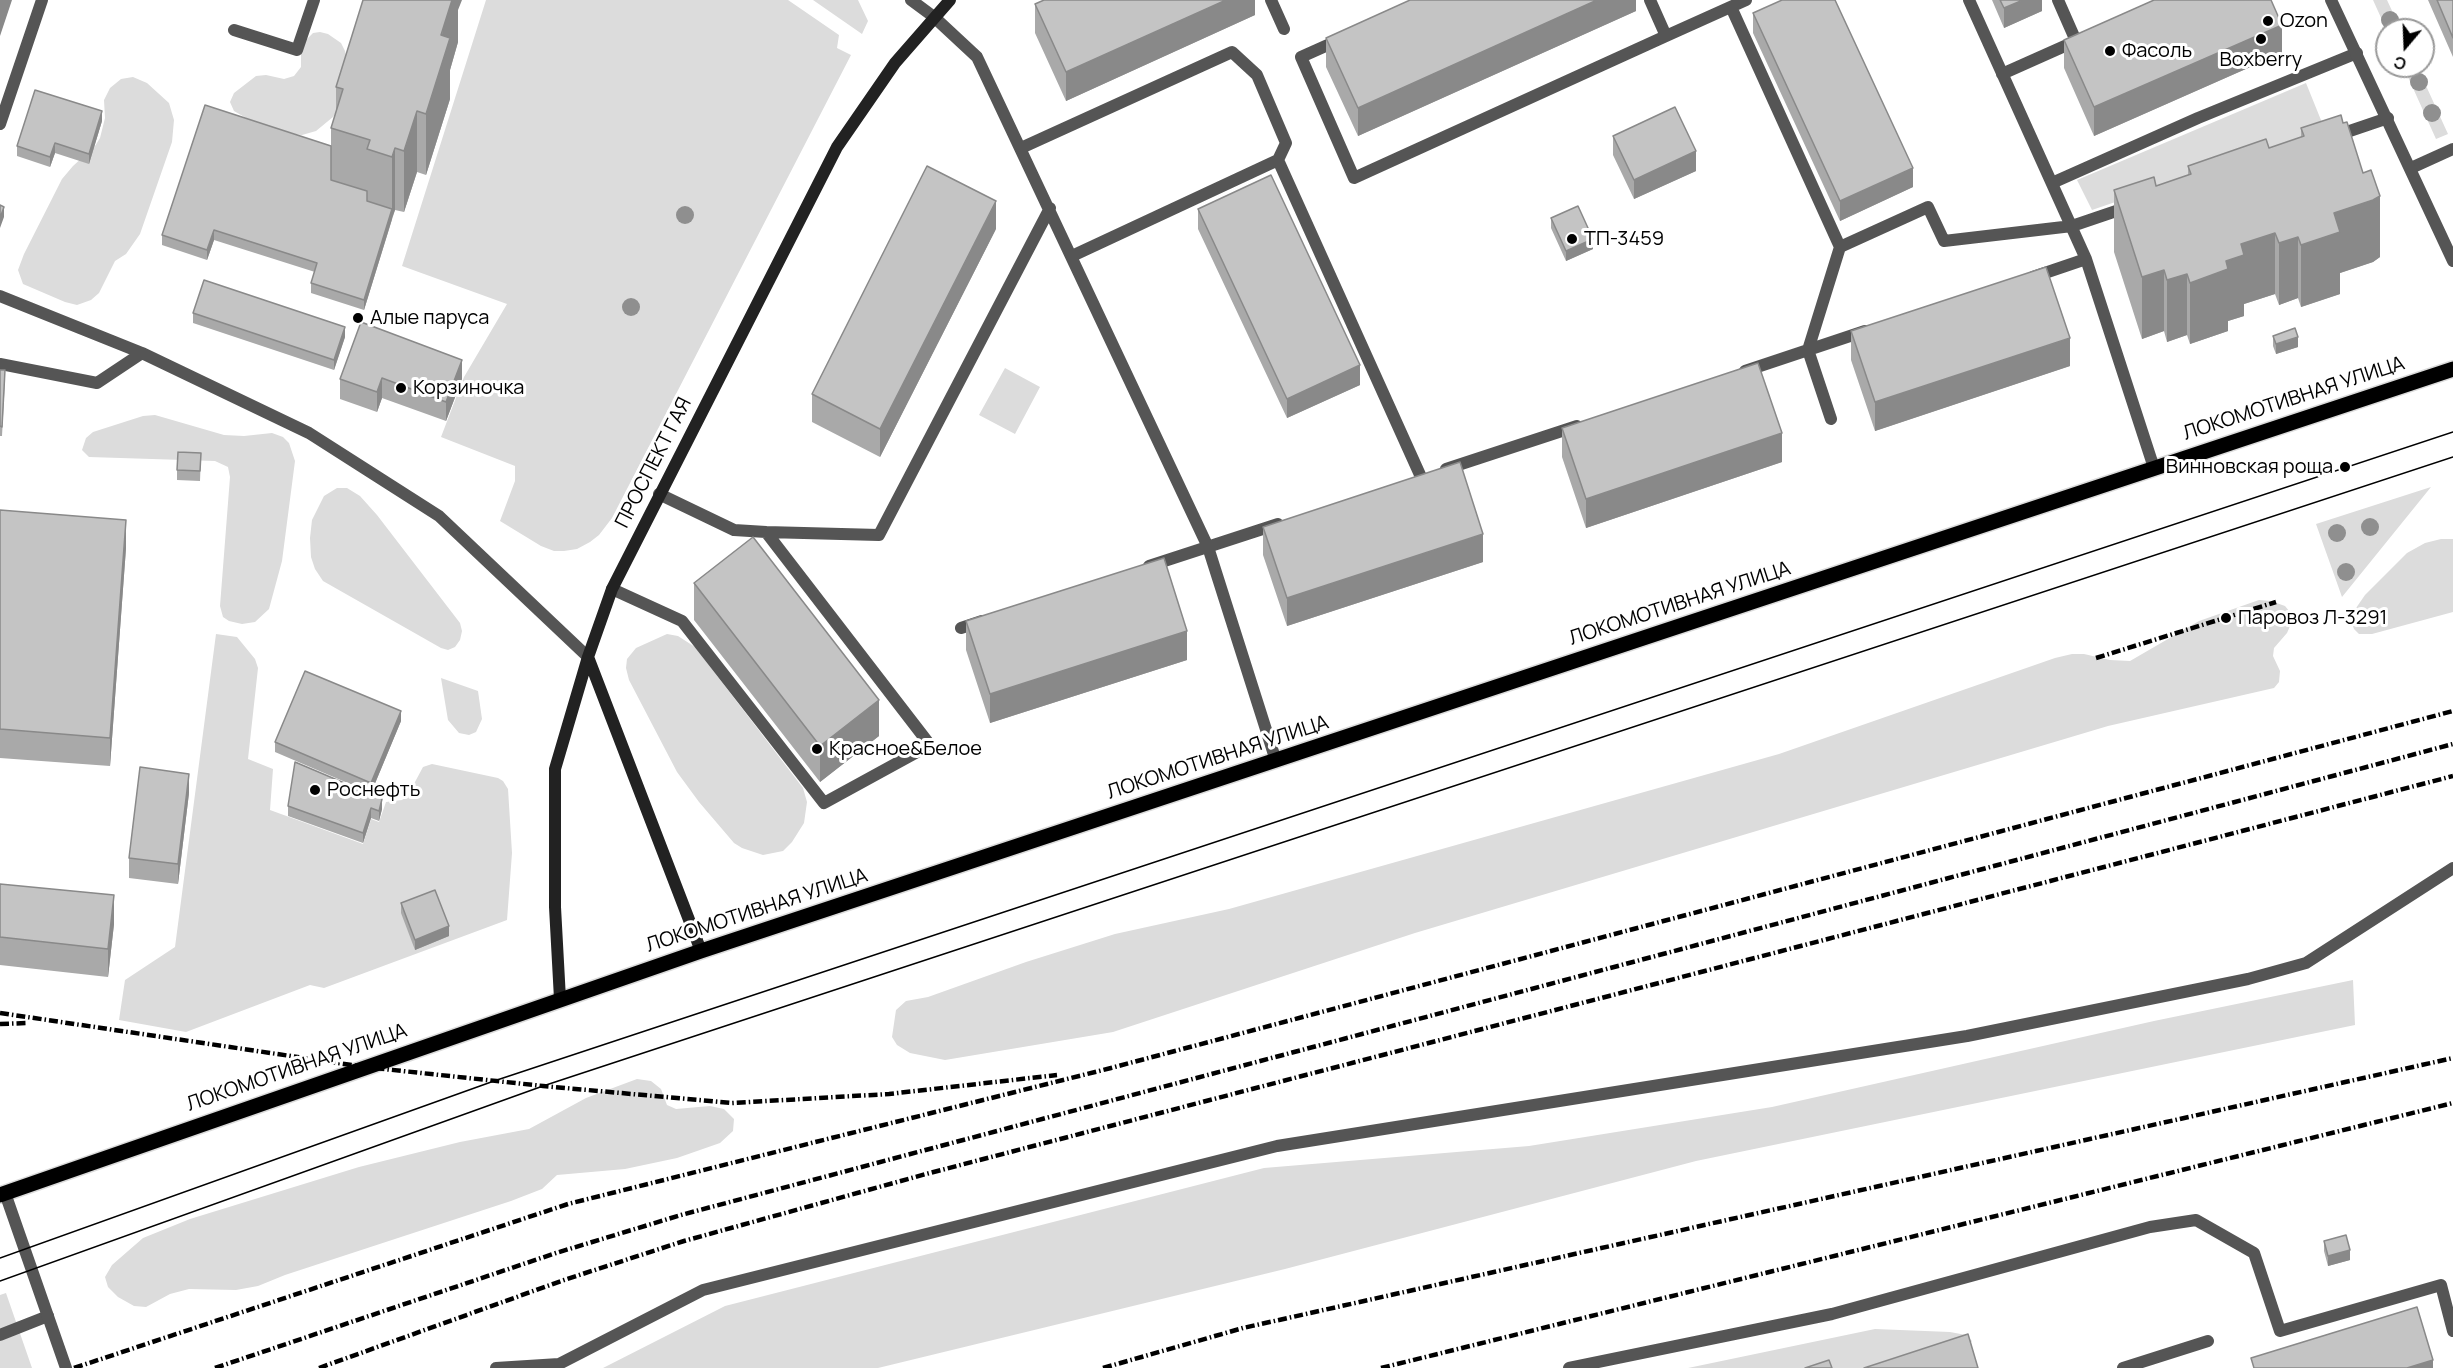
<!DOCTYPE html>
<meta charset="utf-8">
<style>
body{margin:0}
#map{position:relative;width:2453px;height:1368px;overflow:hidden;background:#fff;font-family:Manrope,sans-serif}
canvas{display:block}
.north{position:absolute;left:2375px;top:18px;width:60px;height:60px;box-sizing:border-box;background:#fff;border:2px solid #999;border-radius:50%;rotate:199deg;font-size:16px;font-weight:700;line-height:24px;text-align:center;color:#000}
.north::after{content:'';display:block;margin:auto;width:21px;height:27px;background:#000;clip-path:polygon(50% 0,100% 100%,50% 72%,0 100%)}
</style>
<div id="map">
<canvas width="2453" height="1368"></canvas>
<div class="north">С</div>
</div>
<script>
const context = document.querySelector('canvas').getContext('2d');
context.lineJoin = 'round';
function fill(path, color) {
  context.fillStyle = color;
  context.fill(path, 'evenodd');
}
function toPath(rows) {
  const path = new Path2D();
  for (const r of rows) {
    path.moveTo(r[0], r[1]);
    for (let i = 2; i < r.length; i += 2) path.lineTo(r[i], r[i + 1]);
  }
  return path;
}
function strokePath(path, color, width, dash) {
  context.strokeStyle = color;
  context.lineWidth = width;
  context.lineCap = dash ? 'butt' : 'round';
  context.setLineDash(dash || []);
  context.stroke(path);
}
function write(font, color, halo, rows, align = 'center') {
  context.font = font + ' Manrope,sans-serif';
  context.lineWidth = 6;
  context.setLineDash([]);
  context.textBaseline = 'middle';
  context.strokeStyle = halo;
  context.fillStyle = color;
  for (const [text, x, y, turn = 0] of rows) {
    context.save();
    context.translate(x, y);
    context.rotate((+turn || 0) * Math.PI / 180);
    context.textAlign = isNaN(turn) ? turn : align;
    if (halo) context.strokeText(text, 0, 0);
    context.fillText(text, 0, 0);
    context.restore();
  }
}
fill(toPath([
 [486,0,788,0,839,35,837,48,851,55,612,518,599,535,590,542,577,549,564,551,554,551,541,546,500,521,515,481,515,466,441,437,464,377,507,304,402,266],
 [813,0,858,0,868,21,862,34],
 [2373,0,2387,0,2401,30,2387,31],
 [320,32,328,34,341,43,345,51,348,64,341,105,333,117,316,131,302,135,290,134,253,122,234,111,230,102,234,93,256,76,266,75,284,79,294,76,301,67,301,54,306,40,313,33],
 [2403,66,2417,66,2448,134,2436,139],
 [133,77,147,83,169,103,174,120,172,142,140,234,126,254,115,261,99,293,91,300,77,305,65,302,23,284,18,270,24,254,62,179,73,166,95,146,100,138,105,118,104,100,110,88,121,79],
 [2306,83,2325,130,2092,210,2077,180],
 [1005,368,1040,387,1015,434,979,415],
 [155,415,224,435,244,436,272,433,283,437,289,443,295,461,282,561,269,609,255,622,242,624,229,621,223,617,220,606,230,477,228,467,215,461,89,457,82,450,86,438,93,432,143,416],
 [2431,487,2342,597,2316,524],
 [337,488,347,488,360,496,377,515,460,623,462,631,460,640,455,647,448,650,441,648,323,581,315,569,311,557,310,538,312,520,324,496],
 [2441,539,2453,539,2453,612,2372,634,2359,634,2354,629,2351,621,2354,611,2365,595,2407,553,2425,543],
 [2259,600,2271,601,2285,606,2294,617,2287,633,2274,648,2273,656,2280,671,2279,682,2274,688,2108,726,1415,933,1113,1032,945,1060,910,1053,897,1045,892,1037,896,1010,906,1001,928,997,1026,962,1115,934,1229,909,1779,754,2055,658,2072,654,2084,654,2110,660,2130,661,2199,621],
 [216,634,237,637,255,659,258,668,248,759,273,769,270,810,363,844,371,819,379,822,386,802,402,800,408,795,423,767,432,764,498,778,503,781,508,789,512,853,507,920,324,988,310,985,186,1032,119,1020,125,980,175,947],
 [667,634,678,636,695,647,803,788,807,802,804,823,792,842,783,851,763,855,742,848,734,843,699,802,677,772,629,680,626,668,627,659,636,648],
 [441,678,478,691,482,719,476,732,469,735,459,733,448,720],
 [2353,980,2355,1025,1696,1161,1285,1269,878,1368,603,1368,725,1306,1264,1168,1529,1146,1772,1107,2154,1021],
 [637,1079,651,1081,661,1089,667,1105,676,1109,710,1106,724,1109,734,1119,733,1131,720,1143,677,1158,625,1169,557,1175,542,1189,511,1201,285,1275,258,1286,236,1290,189,1289,170,1294,146,1307,134,1306,118,1297,108,1287,105,1277,112,1265,143,1238,190,1219,359,1167,460,1142,529,1129,586,1098],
 [6,1293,32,1368,0,1368,0,1295],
 [1875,1329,1950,1332,1966,1335,1972,1341,1966,1349,1891,1368,1688,1368]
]), '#dcdcdc');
const primary = toPath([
 [0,1195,701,951,2453,369]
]);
strokePath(primary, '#dbdbdb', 18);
strokePath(toPath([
 [1271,0,1284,29],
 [1969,0,2086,259,2154,468],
 [1731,7,1840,247,1928,207,1944,241,2072,226,2128,207],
 [934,17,977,57,1208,547,1276,761],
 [234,30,297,50,314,0],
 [1666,36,1746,0],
 [1339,40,1301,57,1354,178,1666,36,1650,0],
 [2002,74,2076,41,2058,0],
 [0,124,42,0],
 [2335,136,2388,118],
 [1021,148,1232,52,1257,75,1286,143,1278,160],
 [2411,168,2453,149],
 [2052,183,2198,118,2357,53],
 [1072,256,1278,160,1421,477],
 [2033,277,2086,259],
 [0,296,142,353,309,433,439,516,588,657],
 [0,364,97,383,142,353],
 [1745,371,1865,331],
 [1831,419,1808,350,1840,247],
 [1446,469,1577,426],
 [766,532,879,535,1050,208],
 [1149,566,1278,524],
 [612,589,682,621,824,803,930,745,766,532,734,530,659,494],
 [961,628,982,621],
 [0,1335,48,1316],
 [1569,1368,1832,1314,2150,1227,2196,1220,2254,1253,2280,1331,2441,1285,2453,1331],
 [2123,1368,2208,1341]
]), '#555', 12);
strokePath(toPath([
 [911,0,934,17],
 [2331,0,2453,261],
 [5,1193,66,1368],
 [496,1368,559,1364,703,1290,1277,1146,1967,1036,2248,979,2306,963,2453,868]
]), '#555', 12);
strokePath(toPath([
 [588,657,701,951],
 [560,999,555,907,555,769,588,657,612,589,837,147,895,63,950,0]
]), '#222', 12);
strokePath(primary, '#000', 15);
strokePath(toPath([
 [0,1258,494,1081,2453,432],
 [0,1281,543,1086,2453,457]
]), '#000', 1.5);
strokePath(toPath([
 [2096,658,2276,602],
 [0,1013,365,1067,543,1086,732,1103,889,1094,1057,1075],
 [0,1024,28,1023],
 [74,1368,568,1204,1111,1068,2453,711],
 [215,1368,556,1253,681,1215,2453,744],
 [319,1368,564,1280,684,1241,926,1174,2453,776],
 [1103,1368,1243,1328,2453,1058],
 [1381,1368,2453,1103]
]), '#000', 4.5, [9, 3, 1.5, 3]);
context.fillStyle = '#8f8f8f';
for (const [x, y] of [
 [2390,20],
 [2419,82],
 [2432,113],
 [685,215],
 [631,307],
 [2370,527],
 [2337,533],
 [2346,572]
]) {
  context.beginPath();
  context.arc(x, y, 9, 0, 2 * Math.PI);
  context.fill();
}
fill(toPath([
 [1255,0,1255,15,1066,101,1035,33,1035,4],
 [1636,0,1636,11,1358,136,1326,67,1326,38],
 [1992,0,2042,0,2042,11,2004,28],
 [2428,0,2453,0,2453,57],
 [458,10,458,42,450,70,450,99,426,175,417,172,404,212,395,210,364,310,311,293,311,283,315,272,214,240,207,260,162,245,162,235,331,146,331,128,336,113,336,87],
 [1753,13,1913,187,1840,221,1753,33],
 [2064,40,2282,53,2094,136,2064,68],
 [102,121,89,164,55,153,50,167,17,156,17,146],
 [2301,128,2380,257,2373,262,2340,273,2340,294,2301,307,2298,298,2279,305,2275,294,2244,304,2244,316,2228,321,2228,331,2190,344,2187,335,2167,342,2164,331,2142,339,2114,252,2114,190,2156,186,2188,175,2188,166,2269,148,2301,137],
 [1613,136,1696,171,1634,199,1613,155],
 [1198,209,1360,385,1287,418,1198,229],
 [1551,218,1593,249,1566,261,1551,228],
 [996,229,880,457,812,422,812,394],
 [193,313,345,337,334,370,193,323],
 [361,322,462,379,446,421,382,398,377,412,340,399,340,379],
 [1851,331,2070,366,1875,431,1851,360],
 [2273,336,2298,347,2276,354,2273,346],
 [0,370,5,380,2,436,0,436],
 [1562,428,1782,462,1586,528,1562,457],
 [201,453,200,481,177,480,177,470],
 [0,510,126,548,110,766,0,758],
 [1263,527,1483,562,1287,626,1263,555],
 [694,583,879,736,820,782,694,620],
 [966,621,1187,660,990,723,966,650],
 [401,721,371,793,275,752,275,742],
 [189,793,178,884,129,878,129,858],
 [288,806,382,809,379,821,371,818,363,843,288,816],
 [0,884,114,924,108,977,0,965],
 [401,903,449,936,415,950,401,913],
 [2324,1241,2350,1260,2328,1266,2324,1251]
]), '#a9a9a9');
fill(toPath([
 [0,0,12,0,0,36],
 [449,0,462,0,458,10,458,42,450,70,450,99,426,175,426,114],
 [1226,0,1255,0,1255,15,1066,101,1066,72],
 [1597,0,1636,0,1636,11,1358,136,1358,108],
 [2023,0,2042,0,2042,11,2004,28,2004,8],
 [2282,25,2282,53,2094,136,2094,107],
 [102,111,102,121,89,164,89,154],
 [417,111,417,172,404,212,404,151],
 [55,143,55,153,50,167,50,157],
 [395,148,395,210,392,218,392,157],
 [1696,151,1696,171,1634,199,1634,180],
 [1913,168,1913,187,1840,221,1840,201],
 [2380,196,2380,257,2373,262,2340,273,2340,294,2301,307,2301,245,2334,213],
 [996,201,996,229,880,457,880,429],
 [4,207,4,217,0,228,0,218],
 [392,209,392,219,364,310,364,300],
 [214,230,214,240,207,260,207,250],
 [2275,233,2275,294,2244,304,2244,316,2228,321,2228,331,2190,344,2190,283,2226,261,2241,244],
 [2298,237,2298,298,2279,305,2279,243],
 [1593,239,1593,249,1566,261,1566,251],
 [2164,270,2164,331,2142,339,2142,277],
 [2187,274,2187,335,2167,342,2167,280],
 [345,327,345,337,334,370,334,360],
 [2298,337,2298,347,2276,354,2276,344],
 [2070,338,2070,366,1875,431,1875,402],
 [462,360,462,379,446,421,446,402],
 [1360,365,1360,385,1287,418,1287,399],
 [382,378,382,398,377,412,377,392],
 [1782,433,1782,462,1586,528,1586,499],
 [126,520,126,548,110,766,110,738],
 [1483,534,1483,562,1287,626,1287,598],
 [1187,631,1187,660,990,723,990,694],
 [879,700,879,736,820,782,820,746],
 [401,711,401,721,371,793,371,783],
 [189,774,189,793,178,884,178,864],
 [382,799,382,809,379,821,379,811],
 [371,808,371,818,363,843,363,833],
 [114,895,114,924,108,977,108,949],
 [449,926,449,936,415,950,415,940],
 [2350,1250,2350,1260,2328,1266,2328,1256],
 [2433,1360,2433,1368,2407,1368]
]), '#898989');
const building = toPath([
 [363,0,452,0,441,35,450,38,426,114,417,111,404,151,395,148,392,157,367,149,370,140,331,128,343,89,336,87,363,0],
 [1044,0,1226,0,1066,72,1035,4,1044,0],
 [1410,0,1597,0,1358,108,1326,38,1410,0],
 [1782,0,1835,0,1913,168,1840,201,1753,13,1782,0],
 [2000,0,2023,0,2004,8,2000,0],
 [2154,0,2271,0,2282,25,2094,107,2064,40,2154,0],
 [2437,0,2453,0,2453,38,2437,0],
 [35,90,102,111,89,154,55,143,50,157,17,146,35,90],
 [205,105,331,146,331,180,367,191,367,201,392,209,364,300,311,283,317,263,214,230,207,250,162,235,205,105],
 [1675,107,1696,151,1634,180,1613,136,1675,107],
 [2341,115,2343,123,2347,122,2363,173,2371,170,2380,196,2373,200,2334,213,2340,232,2301,245,2298,237,2279,243,2275,233,2241,244,2244,255,2226,261,2228,269,2190,283,2187,274,2167,280,2164,270,2142,277,2114,190,2154,177,2156,186,2191,174,2188,166,2266,139,2269,148,2304,136,2301,128,2341,115],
 [927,166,996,201,880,429,812,394,927,166],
 [1271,175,1360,365,1287,399,1198,209,1271,175],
 [0,205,4,207,0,218,0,205],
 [1578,206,1593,239,1566,251,1551,218,1578,206],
 [2046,267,2070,338,1875,402,1851,331,2046,267],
 [204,280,345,327,334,360,193,313,204,280],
 [361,322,462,360,446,402,382,378,377,392,340,379,361,322],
 [2295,328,2298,337,2276,344,2273,336,2295,328],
 [1758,363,1782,433,1586,499,1562,428,1758,363],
 [0,370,5,370,2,427,0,426,0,370],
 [178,452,201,453,200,471,177,470,178,452],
 [1460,462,1483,534,1287,598,1263,527,1460,462],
 [0,510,126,520,110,738,0,729,0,510],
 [753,537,879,700,820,746,694,583,753,537],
 [1164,558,1187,631,990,694,966,621,1164,558],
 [305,671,401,711,371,783,275,742,305,671],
 [295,762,382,799,379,811,371,808,363,833,288,806,295,762],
 [140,767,189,774,178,864,129,858,140,767],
 [0,884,114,895,108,949,0,937,0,884],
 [435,890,449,926,415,940,401,903,435,890],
 [2346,1235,2350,1250,2328,1256,2324,1241,2346,1235],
 [2417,1307,2433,1360,2407,1368,2254,1368,2251,1358,2417,1307],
 [1968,1334,1978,1368,1864,1368,1968,1334],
 [1829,1360,1832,1368,1805,1368,1829,1360]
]);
fill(building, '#c4c4c4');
strokePath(building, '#898989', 1.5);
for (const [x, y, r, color] of [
 [2268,21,6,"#000"],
 [2261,39,6,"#000"],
 [2110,51,6,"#000"],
 [1572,239,6,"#000"],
 [358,318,6,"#000"],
 [401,388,6,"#000"],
 [2345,467,6,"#000"],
 [2226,618,6,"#000"],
 [817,749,6,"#000"],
 [315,790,6,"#000"]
]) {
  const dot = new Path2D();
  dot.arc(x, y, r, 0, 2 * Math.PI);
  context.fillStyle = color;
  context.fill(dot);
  strokePath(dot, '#fff', 2);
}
write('20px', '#000', '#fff', [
 ["Ozon",2280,21],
 ["Фасоль",2122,51],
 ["Boxberry",2261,60,"center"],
 ["ТП-3459",1584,239],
 ["Алые паруса",370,318],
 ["Корзиночка",413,388],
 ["Винновская роща",2333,467,"right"],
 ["Паровоз Л-3291",2238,618],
 ["Красное&Белое",829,749],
 ["Роснефть",327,790]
], 'left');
write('20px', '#000', '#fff', [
 ["ЛОКОМОТИВНАЯ УЛИЦА",2294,399,-18],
 ["ПРОСПЕКТ ГАЯ",654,463,-63],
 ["ЛОКОМОТИВНАЯ УЛИЦА",1680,604,-18],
 ["ЛОКОМОТИВНАЯ УЛИЦА",1218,758,-18],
 ["ЛОКОМОТИВНАЯ УЛИЦА",757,911,-18],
 ["ЛОКОМОТИВНАЯ УЛИЦА",297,1068,-19]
]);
</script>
